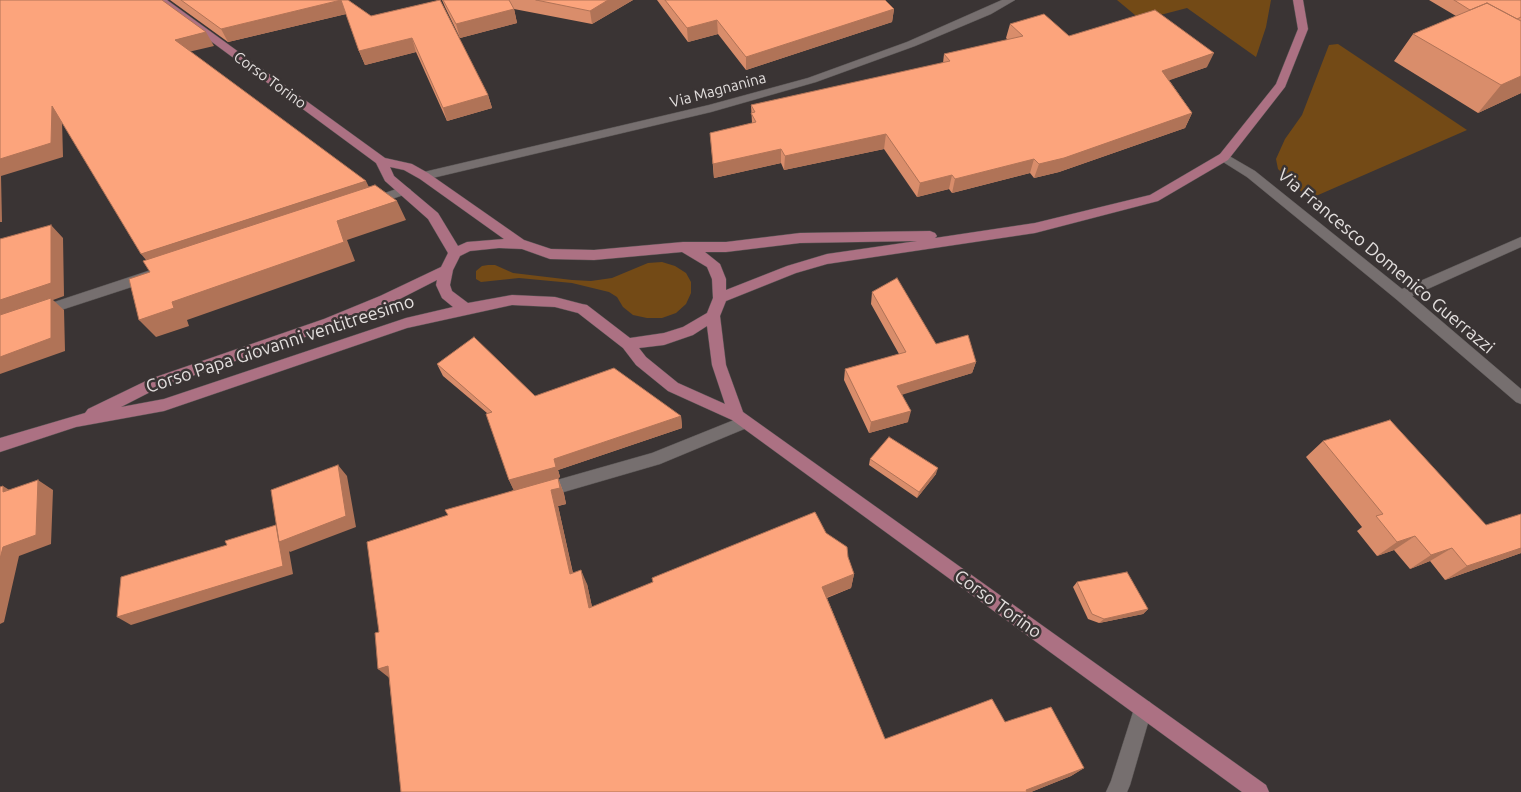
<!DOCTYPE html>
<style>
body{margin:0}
canvas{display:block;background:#3a3434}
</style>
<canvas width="1521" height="792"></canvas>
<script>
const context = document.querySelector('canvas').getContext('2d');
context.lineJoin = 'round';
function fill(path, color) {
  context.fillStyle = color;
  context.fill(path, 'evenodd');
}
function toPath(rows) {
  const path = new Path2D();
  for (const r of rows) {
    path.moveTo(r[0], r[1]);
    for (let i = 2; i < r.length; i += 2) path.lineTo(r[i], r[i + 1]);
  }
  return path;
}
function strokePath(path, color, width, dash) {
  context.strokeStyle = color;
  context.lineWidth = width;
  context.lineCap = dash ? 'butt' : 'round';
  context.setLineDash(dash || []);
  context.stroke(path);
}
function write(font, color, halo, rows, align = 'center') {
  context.font = font + ' Ubuntu,sans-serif';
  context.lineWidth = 5;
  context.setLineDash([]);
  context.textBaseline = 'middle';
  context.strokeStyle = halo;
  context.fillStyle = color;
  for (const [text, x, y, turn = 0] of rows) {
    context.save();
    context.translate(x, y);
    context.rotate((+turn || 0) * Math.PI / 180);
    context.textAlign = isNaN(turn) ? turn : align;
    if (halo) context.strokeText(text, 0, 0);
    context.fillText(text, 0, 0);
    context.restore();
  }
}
fill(toPath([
 [1117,0,1271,0,1266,27,1256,57,1187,8,1141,20],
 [1338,44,1467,130,1309,199,1278,169,1276,159,1285,139,1302,115,1329,45],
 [662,262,675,266,686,273,691,282,691,293,686,304,676,313,662,318,647,318,633,315,623,307,617,297,609,292,572,283,519,278,481,282,476,279,476,271,482,266,488,265,495,265,513,273,572,280,591,281,612,278,648,263]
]), '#734a16');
const minor = toPath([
 [1002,0,1015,0,991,14,915,46,816,82,711,112,424,180,418,176,424,172,709,105,808,78,907,42,1002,0],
 [1224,153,1255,171,1402,289,1521,237,1521,247,1412,296,1521,389,1521,404,1516,402,1396,299,1247,177,1220,160,1218,157,1220,154,1224,153],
 [405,186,411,190,409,193,372,206,366,202,368,199,405,186],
 [148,271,153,272,155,276,153,280,0,330,0,320,148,271],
 [744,416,749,417,752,422,749,427,660,464,543,498,537,496,535,491,537,486,543,484,652,453,744,416],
 [1143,700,1150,702,1152,709,1130,785,1127,792,1106,792,1111,781,1134,709,1136,702,1143,700]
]);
const major = toPath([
 [155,0,167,0,385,158,412,164,428,173,524,240,551,249,594,250,683,242,726,242,800,233,930,231,935,233,937,236,935,238,1035,223,1150,195,1220,154,1276,84,1298,29,1293,0,1303,0,1308,29,1285,87,1228,160,1158,201,1035,233,827,264,796,273,726,301,720,316,726,365,743,412,1266,785,1269,792,1242,792,732,420,668,391,636,365,623,348,578,313,555,307,512,305,407,328,164,411,76,427,0,452,0,438,85,413,88,409,150,379,324,319,380,296,441,267,448,253,428,219,385,181,376,163,155,0],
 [390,167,404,170,420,179,504,239,467,242,458,246,438,213,394,176,390,167],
 [917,241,827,254,787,266,726,290,726,279,720,264,705,252,726,252,800,243,917,241],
 [499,248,522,249,550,259,594,260,682,252,707,267,712,279,713,298,707,313,683,327,664,333,630,338,587,305,582,304,555,297,512,295,468,303,452,291,450,285,453,270,460,256,470,251,499,248],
 [437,280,436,285,442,298,453,307,406,318,164,399,121,407,160,387,334,327,390,304,437,280],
 [707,326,712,365,725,404,678,383,646,357,639,348,664,345,693,335,707,326]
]);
strokePath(minor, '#575352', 1);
strokePath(major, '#575352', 1);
fill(minor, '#766f6f');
fill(major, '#ac7183');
fill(toPath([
 [170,0,348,0,371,16,440,0,488,95,492,108,447,121,416,52,365,65,359,51,346,14,228,42],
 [442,0,633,0,592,24,514,9,517,23,460,38,445,7],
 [657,0,885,0,894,9,892,22,746,70,718,34,688,42],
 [1429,0,1521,0,1521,93,1478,113,1394,61,1413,34,1456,16],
 [1010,24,1069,36,1207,67,1169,80,1192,113,1185,128,1059,172,1034,178,1030,173,952,193,949,189,917,197,884,149,784,170,781,163,714,178,710,133,752,123,751,105,943,63,944,54,1008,40,1006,38],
 [872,292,936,344,976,362,972,373,902,394,908,422,869,433,844,380,845,369,899,354,871,304],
 [437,364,535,396,681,416,682,428,558,470,560,477,558,478,564,494,566,504,558,506,573,573,587,584,592,607,826,533,848,557,854,574,851,588,827,598,885,739,1005,722,1084,768,1071,776,1031,792,401,792,389,678,379,632,448,515,514,490,509,480,487,413,443,376],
 [1323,441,1486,525,1521,553,1445,580,1430,561,1410,569,1394,550,1377,556,1357,531,1362,527,1306,457],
 [870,459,936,474,917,498,869,465],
 [1077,582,1148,609,1143,614,1099,623,1088,619,1073,587]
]), '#d98d6b');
fill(toPath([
 [341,0,346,14,228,42,221,29],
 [608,0,633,0,592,24,590,11],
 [514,9,517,23,460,38,456,24],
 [894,9,892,22,746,70,746,57],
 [717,20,718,34,688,42,687,28],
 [206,32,214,46,184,53,175,40],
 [412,38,416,52,365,65,359,51],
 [1214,53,1207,67,1156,85,1162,71],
 [1521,76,1521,93,1478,113,1501,85],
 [488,95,492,108,447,121,443,108],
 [52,106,62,120,63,157,1,176,2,222,0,222,0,159],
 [1192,113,1185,128,1059,172,1034,178,1039,164],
 [886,134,884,149,784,170,785,156],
 [781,149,781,163,714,178,713,164],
 [1034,159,1030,173,952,193,955,179],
 [952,175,949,189,917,197,920,183],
 [366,181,373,195,152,267,141,254],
 [397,201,406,220,347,240,355,261,187,320,189,326,156,337,139,320,172,302,337,221],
 [51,225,63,238,64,296,53,300,64,310,65,351,0,374,0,300],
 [976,362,972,373,895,397,897,386],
 [911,411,908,422,869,433,871,422],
 [681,416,682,428,558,470,560,477,558,478,564,494,566,504,558,506,576,588,570,574,551,490,514,491,509,480,554,459],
 [338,465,347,476,356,527,290,552,289,551,293,574,131,625,117,617,276,525],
 [938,468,936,474,917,498,919,492],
 [38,480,53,490,51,544,19,556,4,622,0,624,0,559,3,547],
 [3,486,19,496,3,492],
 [1415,536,1394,550,1377,556,1397,542],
 [1452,548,1430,561,1410,569,1431,555],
 [1521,548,1521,553,1445,580,1467,566],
 [581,570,587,584,595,621,589,608],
 [854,574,851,588,820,600,822,587],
 [1148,609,1143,614,1099,623,1104,619],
 [388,666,392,680,378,669],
 [1084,768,1071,776,1031,792,1024,792,1026,790]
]), '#b07357');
const building = toPath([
 [0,0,162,0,206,32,175,40,366,181,141,254,52,106,51,143,0,159,0,0],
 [181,0,348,0,371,16,440,0,488,95,443,108,412,38,359,51,341,0,221,29,181,0],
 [443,0,509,0,514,9,456,24,443,0],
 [536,0,608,0,590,11,536,0],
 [665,0,885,0,894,9,746,57,717,20,687,28,665,0],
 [1454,0,1521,0,1521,17,1517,19,1487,3,1470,10,1454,0],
 [1487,3,1521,21,1521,76,1501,85,1413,34,1487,3],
 [1155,10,1214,53,1162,71,1192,113,1064,158,1039,164,1034,159,955,179,952,175,920,183,886,134,785,156,781,149,713,164,710,133,756,122,751,113,755,112,751,105,950,61,944,54,1023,36,1010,24,1044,14,1069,36,1155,10],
 [375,185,397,201,337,221,344,242,172,302,174,308,139,320,129,279,150,272,143,261,375,185],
 [51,225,51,283,0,300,0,239,51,225],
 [897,278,936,344,968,335,976,362,897,386,911,411,871,422,845,369,906,352,872,292,897,278],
 [51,298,51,338,0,357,0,315,51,298],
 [474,337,535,396,614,368,681,416,554,459,556,467,509,480,486,414,492,412,437,364,474,337],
 [1390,420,1486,525,1521,514,1521,548,1467,566,1452,548,1431,555,1415,536,1397,542,1376,516,1383,514,1323,441,1390,420],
 [889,437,938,468,919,492,870,459,889,437],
 [338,465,346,516,279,542,271,490,338,465],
 [558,478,560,488,551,490,570,574,581,570,589,608,653,582,652,578,815,512,826,533,847,547,848,557,854,574,822,587,885,739,992,699,1005,722,1051,707,1084,768,1026,790,1027,792,401,792,388,666,378,669,375,633,379,632,367,542,448,515,445,510,558,478],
 [38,480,36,535,3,547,0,559,0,487,3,486,3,492,38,480],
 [276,525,283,566,117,617,121,577,227,545,225,541,276,525],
 [1127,572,1148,609,1104,619,1092,614,1077,582,1127,572]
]);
fill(building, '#fca47c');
strokePath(building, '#b07357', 1);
write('15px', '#e3dfde', '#3a3434', [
 ["Corso Torino",270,80,36],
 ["Via Magnanina",718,90,-15]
]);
write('18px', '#e3dfde', '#3a3434', [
 ["Via Francesco Domenico Guerrazzi",1386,261,40],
 ["Corso Papa Giovanni ventitreesimo",280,344,-18],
 ["Corso Torino",998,604,36]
]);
</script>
